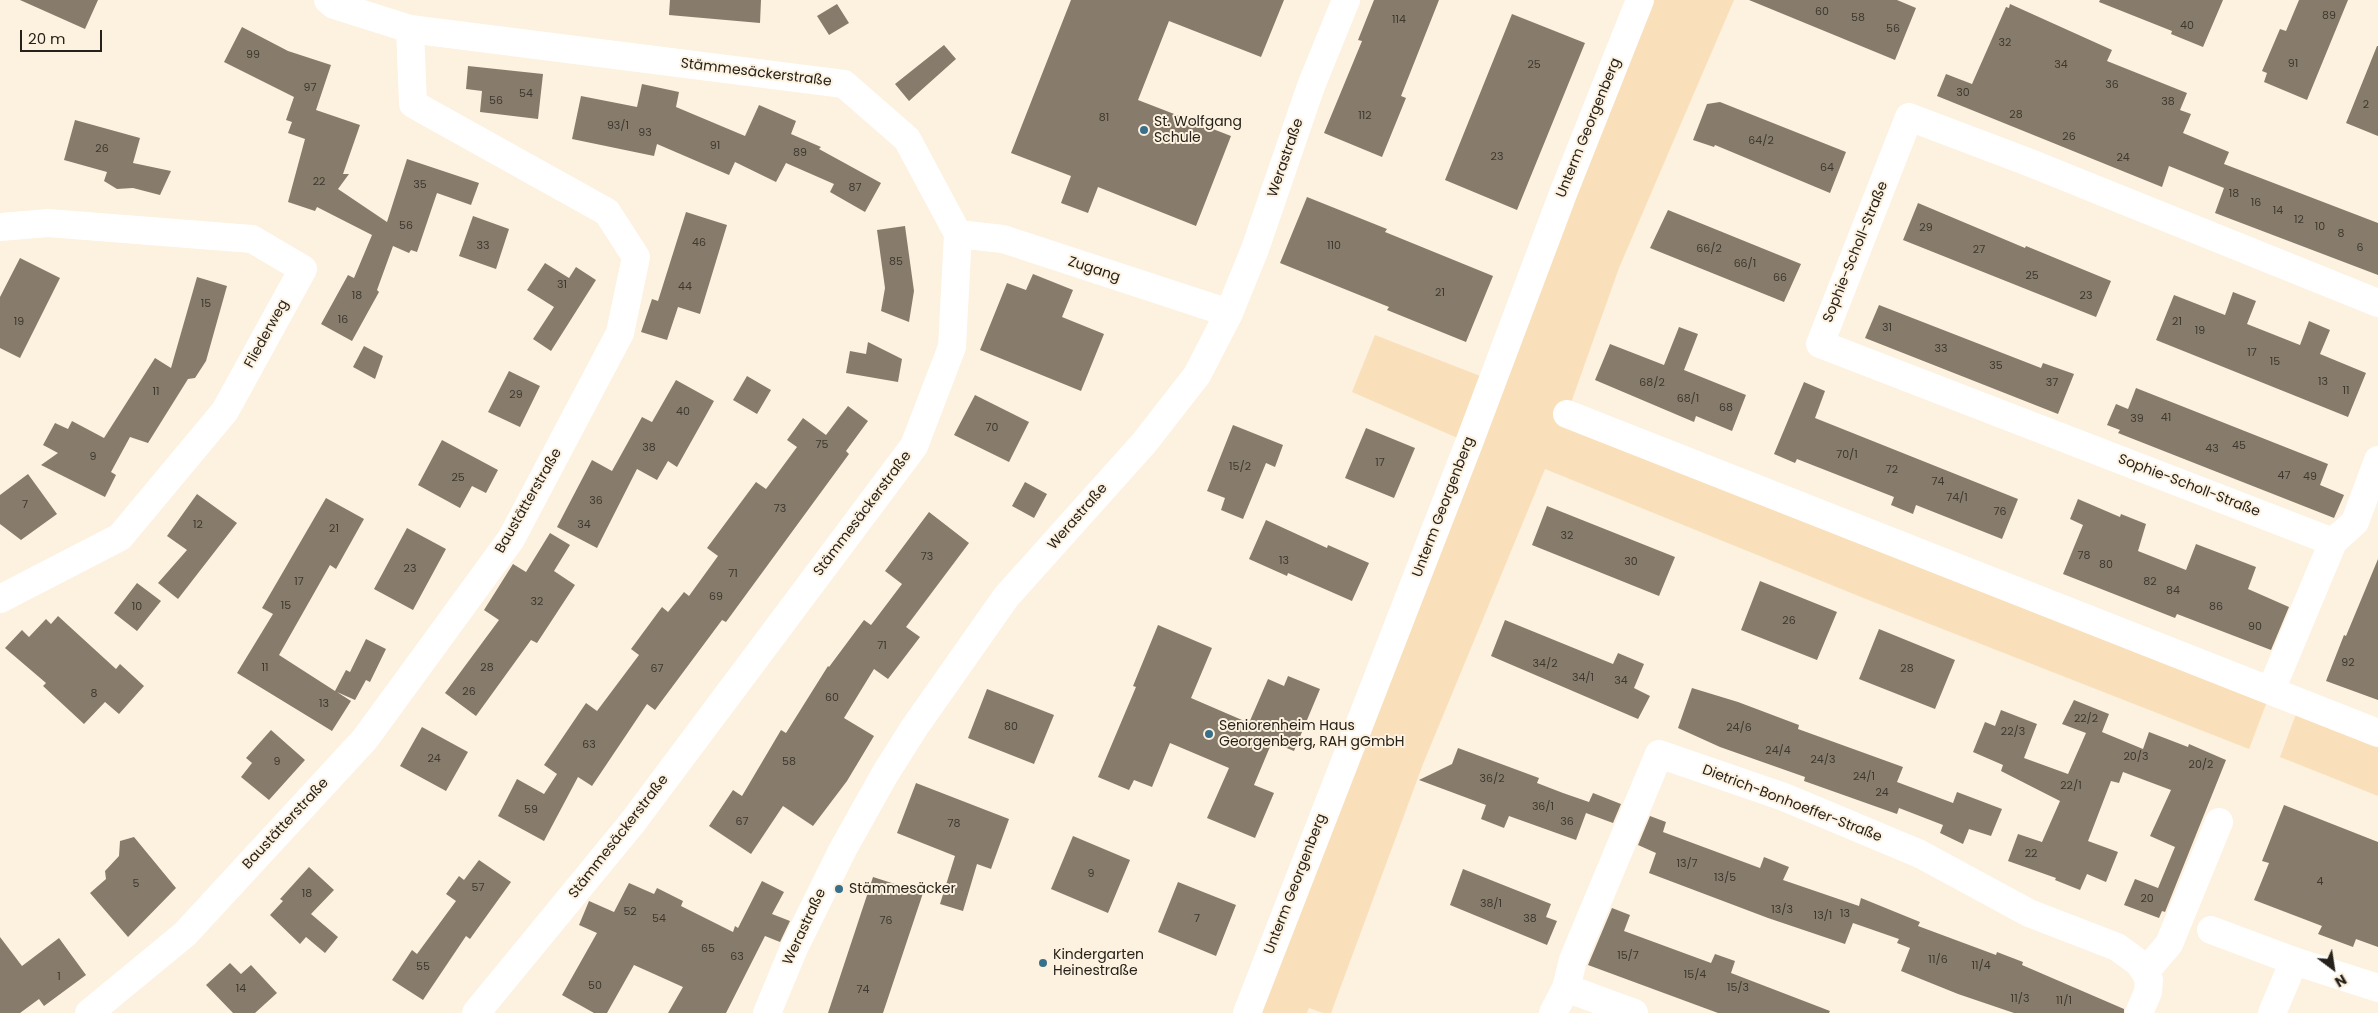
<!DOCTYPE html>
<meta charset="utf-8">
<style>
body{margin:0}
#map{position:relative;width:2378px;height:1013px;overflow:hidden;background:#fdf1df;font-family:Poppins,sans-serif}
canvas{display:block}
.north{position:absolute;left:2308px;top:943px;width:50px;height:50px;-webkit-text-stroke:4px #fdf1df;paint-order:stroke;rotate:149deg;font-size:14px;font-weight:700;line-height:20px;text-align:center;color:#26221b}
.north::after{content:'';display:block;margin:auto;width:18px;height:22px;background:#26221b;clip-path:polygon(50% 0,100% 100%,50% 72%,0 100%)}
.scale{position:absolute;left:20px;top:30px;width:82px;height:22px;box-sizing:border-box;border:2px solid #26221b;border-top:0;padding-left:6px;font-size:15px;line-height:18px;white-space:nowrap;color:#26221b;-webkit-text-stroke:4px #fdf1df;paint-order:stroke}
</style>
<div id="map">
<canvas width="2378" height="1013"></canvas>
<div class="north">N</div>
<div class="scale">20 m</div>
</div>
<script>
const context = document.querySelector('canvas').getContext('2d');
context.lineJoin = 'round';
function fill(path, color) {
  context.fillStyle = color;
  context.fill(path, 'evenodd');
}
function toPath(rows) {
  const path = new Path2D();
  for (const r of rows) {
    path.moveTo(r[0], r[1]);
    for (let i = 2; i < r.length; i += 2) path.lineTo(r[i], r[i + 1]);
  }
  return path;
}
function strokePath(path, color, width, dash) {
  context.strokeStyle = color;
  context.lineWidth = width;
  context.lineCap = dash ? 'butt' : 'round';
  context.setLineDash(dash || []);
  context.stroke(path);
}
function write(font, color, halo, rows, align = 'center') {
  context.font = font + ' Poppins,sans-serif';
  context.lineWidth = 4;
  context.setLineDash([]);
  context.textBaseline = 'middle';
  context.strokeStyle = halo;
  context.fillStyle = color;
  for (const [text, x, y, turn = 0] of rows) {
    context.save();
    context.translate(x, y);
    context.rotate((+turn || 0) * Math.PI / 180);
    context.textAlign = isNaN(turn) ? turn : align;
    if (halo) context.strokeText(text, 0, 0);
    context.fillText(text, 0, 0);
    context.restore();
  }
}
fill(toPath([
 [1640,0,1734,0,1619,268,1567,414,2271,691,2249,749,1866,599,1545,469,1423,764,1331,1013,1323,1013,1309,1008,1307,1013,1247,1013,1469,443,1352,392,1375,335,1493,381],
 [2296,714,2378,747,2378,796,2280,757]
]), '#f9e0ba');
fill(toPath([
 [20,0,98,0,85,29],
 [670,0,761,0,760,23,669,15],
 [1071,0,1284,0,1261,57,1169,21,1138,100,1231,136,1196,226,1098,187,1088,213,1061,203,1071,176,1011,153],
 [1374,0,1439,0,1401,96,1406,98,1382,157,1324,133,1362,41,1358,40],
 [1749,0,1897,0,1916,8,1895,60],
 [2100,0,2223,0,2203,47,2171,34,2172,31,2099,2],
 [2299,0,2348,0,2307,100,2264,82,2267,73,2262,71,2280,29,2286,31],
 [837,4,849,23,829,35,817,16],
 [2010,4,2112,50,2107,61,2187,93,2180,110,2191,114,2183,133,2229,152,2224,164,2378,223,2378,275,2215,213,2224,188,2169,166,2162,187,1937,96,1946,74,1972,84,2006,7,2009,8],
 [1512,14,1585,43,1517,210,1445,180],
 [242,27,288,51,331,65,316,110,360,125,343,174,349,174,338,189,387,222,407,159,479,183,471,205,437,193,417,252,411,250,409,253,393,246,377,290,379,292,352,341,321,324,348,275,354,278,372,235,317,207,315,211,288,202,305,139,288,133,292,122,286,120,294,97,224,62],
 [944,45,956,59,909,101,895,84],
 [2377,46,2378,46,2378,136,2346,123],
 [468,66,543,74,538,119,480,112,482,91,466,89],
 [642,84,679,92,676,107,745,136,759,105,796,121,791,134,821,147,819,149,881,183,865,212,830,192,834,184,786,163,776,182,735,162,729,175,657,144,654,156,572,139,581,96,637,107],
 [1720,102,1846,152,1830,193,1715,145,1714,147,1693,140,1707,104],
 [75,120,140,138,133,163,171,171,160,195,133,188,117,189,104,181,107,172,64,160],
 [1307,197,1387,229,1385,232,1493,276,1466,342,1387,310,1389,307,1280,263],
 [1918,203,2025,248,2026,246,2111,281,2096,317,1903,240],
 [1668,210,1801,264,1784,302,1650,248],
 [686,212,727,225,700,314,678,307,667,340,641,332,652,299,658,301],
 [473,216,509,229,496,269,459,256],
 [905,226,914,291,909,322,881,311,885,288,877,230],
 [20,258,60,278,20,358,0,348,0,297],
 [545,263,569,278,576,267,596,280,551,351,533,339,554,307,527,290],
 [1033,274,1073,290,1062,317,1104,334,1081,391,980,350,1007,283,1026,290],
 [197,277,227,286,206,361,195,378,188,379,148,443,130,437,111,472,116,475,105,497,41,465,58,453,43,445,55,423,68,429,72,421,104,438,155,358,171,368],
 [2233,292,2256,301,2247,324,2300,345,2309,321,2330,330,2320,354,2366,373,2348,417,2156,340,2174,295,2225,315],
 [1879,305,2041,368,2043,363,2074,374,2058,414,1865,338],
 [1679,327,1698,334,1684,370,1746,395,1732,431,1696,416,1694,422,1595,380,1610,344,1664,365],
 [868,342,902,359,898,382,846,373,850,351,866,354],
 [364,346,383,356,375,379,353,367],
 [509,371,540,386,520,427,488,412],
 [747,376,771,390,757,414,733,400],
 [676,380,714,401,677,467,668,461,657,480,637,469,597,548,557,527,592,460,612,471,642,417,652,422],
 [1804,382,1825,391,1815,418,2018,499,2002,539,1916,505,1913,514,1891,505,1894,497,1797,459,1795,463,1774,454],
 [2136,388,2328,464,2320,485,2344,495,2334,518,2118,433,2120,430,2107,425,2116,404,2128,409],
 [975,395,1029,422,1009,462,954,435],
 [848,406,868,421,846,451,849,454,726,622,722,620,655,710,647,704,592,786,578,777,544,841,498,816,517,779,544,794,557,774,544,765,586,703,597,711,639,655,631,649,662,607,668,612,684,592,689,596,718,556,707,548,756,482,766,489,797,447,787,440,803,418,826,435],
 [1233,425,1283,445,1275,467,1266,463,1243,519,1221,510,1225,498,1207,491],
 [1366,428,1415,448,1394,498,1345,478],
 [442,440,498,470,486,493,472,486,460,508,418,485],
 [28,474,57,514,21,540,0,524,0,495],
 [1025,482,1047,494,1034,518,1012,506],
 [197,494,237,523,178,599,158,583,187,550,167,536],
 [326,498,364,519,336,569,330,565,279,655,335,691,346,670,350,672,366,639,386,649,370,682,366,680,355,700,337,692,351,701,332,731,237,673,273,614,262,608],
 [2078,499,2120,517,2121,514,2146,524,2138,551,2186,570,2196,544,2256,567,2248,589,2289,607,2271,650,2177,614,2175,618,2063,574,2083,525,2070,519],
 [1547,506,1675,557,1659,596,1532,545],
 [929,512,969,543,906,627,920,637,888,679,874,669,844,718,874,736,847,781,813,826,783,806,751,854,709,826,733,790,742,796,781,730,786,733,828,666,829,667,864,620,871,625,902,584,885,571],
 [1266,520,1327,548,1328,545,1369,563,1352,601,1288,573,1287,576,1249,559],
 [407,528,446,549,413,610,374,589],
 [550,533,570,545,554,571,575,585,537,643,531,640,476,716,445,693,499,620,484,610,513,564,526,572],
 [2378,559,2378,700,2326,681,2344,635,2346,636],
 [1760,581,1837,612,1817,660,1741,630],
 [137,583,161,601,137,631,114,613],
 [58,616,116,669,120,664,144,686,119,714,105,702,84,724,43,686,46,683,5,648,22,630,29,637,46,619,51,624],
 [1505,620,1613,664,1618,653,1644,664,1634,688,1650,696,1638,719,1491,656],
 [1158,625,1212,648,1191,698,1249,723,1268,679,1284,686,1288,676,1320,689,1294,751,1272,742,1254,785,1274,793,1255,838,1207,818,1229,768,1170,743,1152,787,1134,780,1129,790,1098,777,1136,687,1133,686],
 [1879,629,1955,660,1935,709,1859,679],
 [1692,688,1738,702,1799,725,1798,729,1903,767,1897,782,1953,803,1957,792,2002,809,1991,836,1969,829,1963,844,1940,833,1943,825,1899,808,1897,814,1804,781,1805,777,1720,747,1678,728],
 [987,689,1054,715,1034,764,968,738],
 [2074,700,2109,714,2102,732,2143,749,2149,732,2188,747,2189,744,2226,760,2165,912,2162,911,2159,918,2124,905,2135,879,2158,888,2175,847,2150,836,2171,790,2123,772,2119,783,2111,781,2088,841,2118,852,2106,882,2087,874,2080,890,2055,880,2056,878,2008,861,2018,834,2042,842,2060,801,2001,771,2003,765,1973,752,1985,722,1995,726,2001,710,2037,724,2024,758,2068,774,2086,733,2062,724],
 [422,727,468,752,446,791,400,766],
 [271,730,305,760,269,800,241,777,252,763,246,758],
 [1458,748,1539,778,1537,783,1563,793,1589,802,1593,793,1621,804,1613,823,1586,813,1576,840,1509,816,1504,828,1481,819,1486,805,1419,780,1452,764],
 [916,783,1009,819,991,869,977,864,963,911,940,904,955,856,897,833],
 [2284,805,2378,842,2378,947,2356,939,2353,947,2318,934,2322,926,2254,900,2269,863,2262,861],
 [1650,816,1666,822,1663,832,1760,868,1764,857,1789,867,1783,880,1859,906,1861,898,1920,922,1918,926,1996,955,1997,952,2023,962,2022,965,2124,1009,2124,1013,2014,1013,1958,994,1901,971,1910,948,1897,943,1899,939,1853,923,1845,944,1768,918,1649,873,1656,853,1638,845],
 [1073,836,1130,860,1108,913,1051,889],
 [134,837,176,888,128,937,90,893,106,879,105,871,119,856,120,841],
 [479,860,511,882,470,939,466,936,423,1000,392,980,412,950,417,954,456,901,446,894,459,876,464,880],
 [309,867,334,890,311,914,338,937,325,953,306,937,300,944,270,915,283,901,280,899],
 [1463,869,1551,904,1546,917,1557,921,1547,945,1450,905],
 [873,877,923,893,883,1013,828,1013],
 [762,881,784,892,772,914,790,921,780,942,765,936,726,1013,668,1013,683,987,634,965,607,1013,594,1013,562,995,597,933,579,925,589,901,614,912,629,883,654,894,657,888,683,901,681,906,733,932,735,926,738,928],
 [1178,882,1236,905,1216,956,1158,932],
 [1612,908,1630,915,1624,931,1711,963,1715,954,1735,961,1731,973,1830,1011,1829,1013,1718,1013,1588,965],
 [0,937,22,966,59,938,86,975,44,1006,39,999,20,1013,0,1013],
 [230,963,241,974,251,965,277,993,255,1013,233,1013,206,985]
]), '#877c6c');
strokePath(toPath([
 [328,0,334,5,410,29,844,84,907,139,958,234,952,347,914,446,632,823,476,1013],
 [0,227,48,223,252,239,303,269,225,411,120,537,0,599],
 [958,234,1003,239,1229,313],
 [1567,414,2378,733],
 [2333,542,1820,344,1909,117,2028,162,2378,303],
 [2274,683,2333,542,2355,522,2378,460],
 [2211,930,2294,961,2378,988],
 [1566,988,1634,1013],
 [89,1013,185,934,365,739,511,539,620,333,636,257,607,212,413,104,410,29],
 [767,1013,794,948,843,849,885,774,914,728,1006,597,1144,443,1197,375,1229,313,1255,249,1311,86,1346,0],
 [1247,1013,1469,443,1564,191,1640,0],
 [1553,1013,1566,988,1573,960,1659,754,1784,797,1920,854,2029,913,2117,947,2139,963,2145,972],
 [2139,1013,2148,992,2149,980,2145,972,2169,944,2219,822],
 [2272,1013,2294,961]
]), '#fff', 28);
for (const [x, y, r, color] of [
 [1144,130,5,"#386f8a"],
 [1209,734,5,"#386f8a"],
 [839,889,5,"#386f8a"],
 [1043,963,5,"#386f8a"]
]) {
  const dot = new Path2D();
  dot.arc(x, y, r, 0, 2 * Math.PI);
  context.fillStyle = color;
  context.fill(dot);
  strokePath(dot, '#fdf1df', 2);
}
write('11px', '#3e382f', null, [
 ["60",1822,12],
 ["89",2329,16],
 ["58",1858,18],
 ["114",1399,20],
 ["40",2187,26],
 ["56",1893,29],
 ["32",2005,43],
 ["99",253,55],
 ["91",2293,64],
 ["25",1534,65],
 ["34",2061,65],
 ["36",2112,85],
 ["97",310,88],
 ["30",1963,93],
 ["54",526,94],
 ["56",496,101],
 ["38",2168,102],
 ["2",2366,105],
 ["28",2016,115],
 ["112",1365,116],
 ["81",1104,118],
 ["93/1",618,126],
 ["93",645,133],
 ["26",2069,137],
 ["64/2",1761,141],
 ["91",715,146],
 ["26",102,149],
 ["89",800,153],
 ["23",1497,157],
 ["24",2123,158],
 ["64",1827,168],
 ["22",319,182],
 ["35",420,185],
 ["87",855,188],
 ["18",2234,194],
 ["16",2256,203],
 ["14",2278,211],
 ["12",2299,220],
 ["56",406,226],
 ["10",2320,227],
 ["29",1926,228],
 ["8",2341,234],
 ["46",699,243],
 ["33",483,246],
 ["110",1334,246],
 ["6",2360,248],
 ["66/2",1709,249],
 ["27",1979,250],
 ["85",896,262],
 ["66/1",1745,264],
 ["25",2032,276],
 ["66",1780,278],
 ["31",562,285],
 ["44",685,287],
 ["21",1440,293],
 ["18",357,296],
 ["23",2086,296],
 ["15",206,304],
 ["16",343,320],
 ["19",19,322],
 ["21",2177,322],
 ["31",1887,328],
 ["19",2200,331],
 ["33",1941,349],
 ["17",2252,353],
 ["15",2275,362],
 ["35",1996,366],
 ["13",2323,382],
 ["68/2",1652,383],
 ["37",2052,383],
 ["11",2346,391],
 ["11",156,392],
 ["29",516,395],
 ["68/1",1688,399],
 ["68",1726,408],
 ["40",683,412],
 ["41",2166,418],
 ["39",2137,419],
 ["70",992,428],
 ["75",822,445],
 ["45",2239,446],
 ["38",649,448],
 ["43",2212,449],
 ["70/1",1847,455],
 ["9",93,457],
 ["17",1380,463],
 ["15/2",1240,467],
 ["72",1892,470],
 ["47",2284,476],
 ["49",2310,477],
 ["25",458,478],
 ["74",1938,482],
 ["74/1",1957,498],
 ["36",596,501],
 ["7",25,505],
 ["73",780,509],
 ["76",2000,512],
 ["12",198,525],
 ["34",584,525],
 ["21",334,529],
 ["32",1567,536],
 ["78",2084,556],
 ["73",927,557],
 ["13",1284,561],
 ["30",1631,562],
 ["80",2106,565],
 ["23",410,569],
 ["71",733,574],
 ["17",299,582],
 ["82",2150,582],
 ["84",2173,591],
 ["69",716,597],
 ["32",537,602],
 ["15",286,606],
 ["10",137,607],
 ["86",2216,607],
 ["26",1789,621],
 ["90",2255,627],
 ["71",882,646],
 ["92",2348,663],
 ["34/2",1545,664],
 ["11",265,668],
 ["28",487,668],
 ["67",657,669],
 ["28",1907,669],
 ["34/1",1583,678],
 ["34",1621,681],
 ["26",469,692],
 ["8",94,694],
 ["60",832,698],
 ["13",324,704],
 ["22/2",2086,719],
 ["80",1011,727],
 ["24/6",1739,728],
 ["22/3",2013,732],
 ["63",589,745],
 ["24/4",1778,751],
 ["20/3",2136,757],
 ["24",434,759],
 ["24/3",1823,760],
 ["9",277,762],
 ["58",789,762],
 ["20/2",2201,765],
 ["24/1",1864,777],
 ["36/2",1492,779],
 ["22/1",2071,786],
 ["24",1882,793],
 ["36/1",1543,807],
 ["59",531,810],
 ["67",742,822],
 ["36",1567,822],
 ["78",954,824],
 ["22",2031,854],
 ["13/7",1687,864],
 ["9",1091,874],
 ["13/5",1725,878],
 ["4",2320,882],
 ["5",136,884],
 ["57",478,888],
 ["18",307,894],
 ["20",2147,899],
 ["38/1",1491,904],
 ["13/3",1782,910],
 ["52",630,912],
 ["13",1845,914],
 ["13/1",1823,916],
 ["54",659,919],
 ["7",1197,919],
 ["38",1530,919],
 ["76",886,921],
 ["65",708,949],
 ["15/7",1628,956],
 ["63",737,957],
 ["11/6",1938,960],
 ["11/4",1981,966],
 ["55",423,967],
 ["15/4",1695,975],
 ["1",59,977],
 ["50",595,986],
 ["15/3",1738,988],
 ["14",241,989],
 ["74",863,990],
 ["11/3",2020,999],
 ["11/1",2064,1001]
]);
write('14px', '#26221b', '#fdf1df', [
 ["Stämmesäckerstraße",756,73,7],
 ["Unterm Georgenberg",1589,128,-68],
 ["Werastraße",1286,158,-71],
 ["Sophie-Scholl-Straße",1856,252,-68],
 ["Zugang",1094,270,18],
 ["Fliederweg",267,334,-61],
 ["Sophie-Scholl-Straße",2189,486,21],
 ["Baustätterstraße",529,501,-60],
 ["Unterm Georgenberg",1444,507,-69],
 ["Stämmesäckerstraße",863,514,-53],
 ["Werastraße",1078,517,-49],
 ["Dietrich-Bonhoeffer-Straße",1792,804,21],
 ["Baustätterstraße",286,824,-47],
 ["Stämmesäckerstraße",619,837,-52],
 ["Unterm Georgenberg",1296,884,-69],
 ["Werastraße",805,927,-65]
]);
write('14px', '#26221b', '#fdf1df', [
 ["St. Wolfgang",1154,122],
 ["Schule",1154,138],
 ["Seniorenheim Haus",1219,726],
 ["Georgenberg, RAH gGmbH",1219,742],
 ["Stämmesäcker",849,889],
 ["Kindergarten",1053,955],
 ["Heinestraße",1053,971]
], 'left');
</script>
